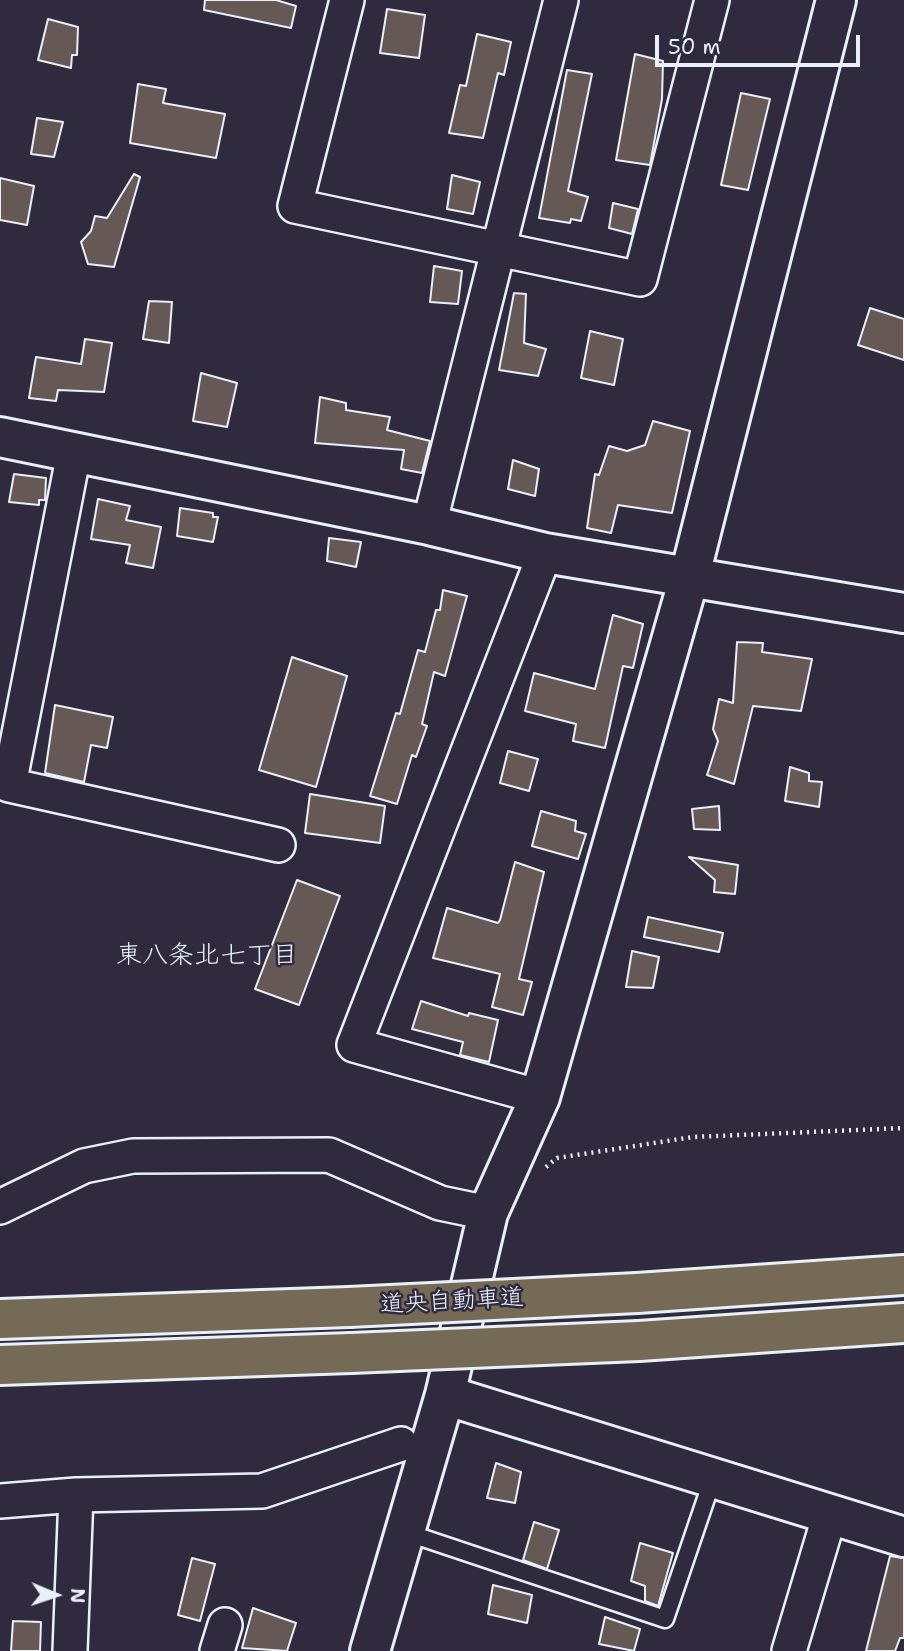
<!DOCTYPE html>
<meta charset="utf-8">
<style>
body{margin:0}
#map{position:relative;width:904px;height:1651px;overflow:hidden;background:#2f2a3d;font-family:"Shantell Sans",sans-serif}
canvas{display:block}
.north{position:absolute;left:21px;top:1560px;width:70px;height:70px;-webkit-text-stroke:5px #2f2a3d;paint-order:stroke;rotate:92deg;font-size:19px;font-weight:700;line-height:28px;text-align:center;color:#e8f1f8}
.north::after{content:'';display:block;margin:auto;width:24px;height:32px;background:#e8f1f8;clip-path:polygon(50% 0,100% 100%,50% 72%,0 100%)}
.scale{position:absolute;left:655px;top:35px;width:205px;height:32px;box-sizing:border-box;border:4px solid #e8f1f8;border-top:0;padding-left:9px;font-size:21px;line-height:24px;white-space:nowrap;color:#e8f1f8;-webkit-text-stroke:5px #2f2a3d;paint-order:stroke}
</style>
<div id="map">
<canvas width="904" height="1651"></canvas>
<div class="north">N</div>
<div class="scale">50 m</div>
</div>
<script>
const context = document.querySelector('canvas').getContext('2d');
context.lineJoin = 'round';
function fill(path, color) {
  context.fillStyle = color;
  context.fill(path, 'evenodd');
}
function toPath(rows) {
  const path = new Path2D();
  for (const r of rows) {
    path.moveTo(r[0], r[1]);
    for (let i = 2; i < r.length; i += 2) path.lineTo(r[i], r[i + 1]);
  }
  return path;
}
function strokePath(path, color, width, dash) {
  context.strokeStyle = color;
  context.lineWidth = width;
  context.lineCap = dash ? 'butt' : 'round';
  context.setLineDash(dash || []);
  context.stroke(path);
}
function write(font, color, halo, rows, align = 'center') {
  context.font = font + ' "Shantell Sans","Klee One",sans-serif';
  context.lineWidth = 5;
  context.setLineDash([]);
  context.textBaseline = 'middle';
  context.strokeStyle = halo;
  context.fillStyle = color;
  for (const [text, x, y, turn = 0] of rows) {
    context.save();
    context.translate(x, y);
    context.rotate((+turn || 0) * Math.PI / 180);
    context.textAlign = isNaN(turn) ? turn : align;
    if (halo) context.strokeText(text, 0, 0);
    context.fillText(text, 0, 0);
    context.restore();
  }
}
const building = toPath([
 [205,0,276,0,296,6,291,28,204,10,205,0],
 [387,9,425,15,419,58,380,53,387,9],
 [48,19,78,27,77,55,72,55,71,68,38,60,48,19],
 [477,34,511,42,504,75,498,73,483,138,449,133,460,85,466,86,477,34],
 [635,54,663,61,662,99,650,165,616,160,635,54],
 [567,70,592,74,568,191,588,197,581,221,571,219,570,223,539,218,567,70],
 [138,84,166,89,163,103,225,114,216,158,130,143,138,84],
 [741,93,770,99,748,190,721,185,741,93],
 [37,118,63,122,54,157,31,154,37,118],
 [134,174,140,177,114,267,88,264,81,242,91,231,95,216,107,218,134,174],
 [452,175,480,182,473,214,447,209,452,175],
 [0,178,34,186,27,225,0,220,0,178],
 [613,203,638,209,632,234,609,228,613,203],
 [434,266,462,271,458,304,430,302,434,266],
 [514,293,526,294,524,343,546,349,538,376,499,370,514,293],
 [149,301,172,302,169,343,143,339,149,301],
 [870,308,904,319,904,360,858,345,870,308],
 [590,331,623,339,614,385,581,378,590,331],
 [85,339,112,343,104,392,58,390,56,401,29,398,36,357,81,364,85,339],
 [201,373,237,383,227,427,193,421,201,373],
 [320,397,346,403,346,410,390,417,387,430,430,441,422,473,401,469,404,450,315,443,320,397],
 [653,421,690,431,672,513,618,505,611,533,587,528,595,474,599,475,609,446,627,451,645,445,653,421],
 [513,460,539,469,535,496,508,489,513,460],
 [14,474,46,478,45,500,39,500,39,505,9,502,14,474],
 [98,499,130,506,126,520,161,527,153,568,126,563,130,545,91,539,98,499],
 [180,508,213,513,213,517,218,517,213,542,177,536,180,508],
 [329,538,361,542,356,567,327,561,329,538],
 [443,590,467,596,445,676,434,672,422,724,427,726,416,757,412,755,397,804,370,796,396,713,400,714,418,650,425,652,436,610,440,610,443,590],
 [613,615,643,624,633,668,623,666,605,748,573,741,576,724,525,711,534,673,595,689,613,615],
 [737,642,763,643,762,652,812,659,801,711,753,706,734,784,707,775,718,741,713,729,719,699,733,703,737,642],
 [292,657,347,676,316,787,259,770,292,657],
 [55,705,113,717,107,748,91,745,84,782,45,773,55,705],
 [508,751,538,759,529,791,500,783,508,751],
 [790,767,809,773,809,781,822,782,819,807,785,801,790,767],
 [310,794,385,806,380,843,305,833,310,794],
 [719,806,720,830,694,829,692,809,719,806],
 [541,811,576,821,575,831,586,834,578,859,532,846,541,811],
 [689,857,738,865,735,894,714,892,715,880,689,857],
 [515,862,544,872,519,979,532,982,523,1015,492,1007,500,974,433,958,447,908,498,923,500,920,515,862],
 [297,880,340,896,299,1005,255,989,297,880],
 [648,917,723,933,719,952,644,937,648,917],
 [632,951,659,957,653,988,626,987,632,951],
 [421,1001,468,1016,469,1013,498,1020,489,1062,460,1055,463,1042,412,1029,421,1001],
 [496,1463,521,1472,515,1503,487,1498,496,1463],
 [534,1522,559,1530,547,1569,523,1560,534,1522],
 [640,1543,673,1553,658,1606,645,1601,645,1586,631,1581,640,1543],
 [890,1556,904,1558,904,1638,900,1638,895,1651,866,1651,890,1556],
 [192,1558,215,1564,200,1621,178,1615,192,1558],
 [493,1585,532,1595,527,1623,488,1614,493,1585],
 [253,1608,296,1623,287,1651,242,1648,253,1608],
 [605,1617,640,1629,634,1651,599,1644,605,1617],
 [13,1621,41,1622,40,1651,11,1651,13,1621]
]);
fill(building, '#665854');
strokePath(building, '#e8f1f8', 2);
const lane = toPath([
 [405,1532,665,1619,713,1478]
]);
const street = toPath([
 [347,0,295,206,640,279,712,0],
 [74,453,9,785,278,845],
 [429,525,561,0],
 [540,1097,354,1045,545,553],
 [0,1207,84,1166,133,1156,329,1155,440,1203,488,1213],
 [0,1501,76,1495,262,1491,401,1444],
 [70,1651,76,1495],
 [217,1651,225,1625],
 [789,1651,830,1514]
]);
const secondary = toPath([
 [0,437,429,525,545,553,904,613],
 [445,1395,904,1537],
 [370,1651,445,1395,488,1213,540,1097,690,575,836,0]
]);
const highway = toPath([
 [637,1293,904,1275],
 [0,1319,349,1307],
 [639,1341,904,1323],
 [0,1365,351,1353]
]);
strokePath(lane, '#e8f1f8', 21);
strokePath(street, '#e8f1f8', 38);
strokePath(secondary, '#e8f1f8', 44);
strokePath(highway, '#e8f1f8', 44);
strokePath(toPath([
 [546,1167,557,1158,693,1137,904,1128]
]), '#e8f1f8', 4.5, [2, 5]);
strokePath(lane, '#2f2a3d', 16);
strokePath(street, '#2f2a3d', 33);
strokePath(secondary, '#2f2a3d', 38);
strokePath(highway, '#756a55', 38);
const highwayBridge = toPath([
 [349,1307,637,1293],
 [351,1353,639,1341]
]);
strokePath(highwayBridge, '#e8f1f8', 44, []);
strokePath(highwayBridge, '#756a55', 38);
write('24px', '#e8f1f8', '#2f2a3d', [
 ["道央自動車道",452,1302,-3]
]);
write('26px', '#e8f1f8', '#2f2a3d', [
 ["東八条北七丁目",207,956]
]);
</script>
